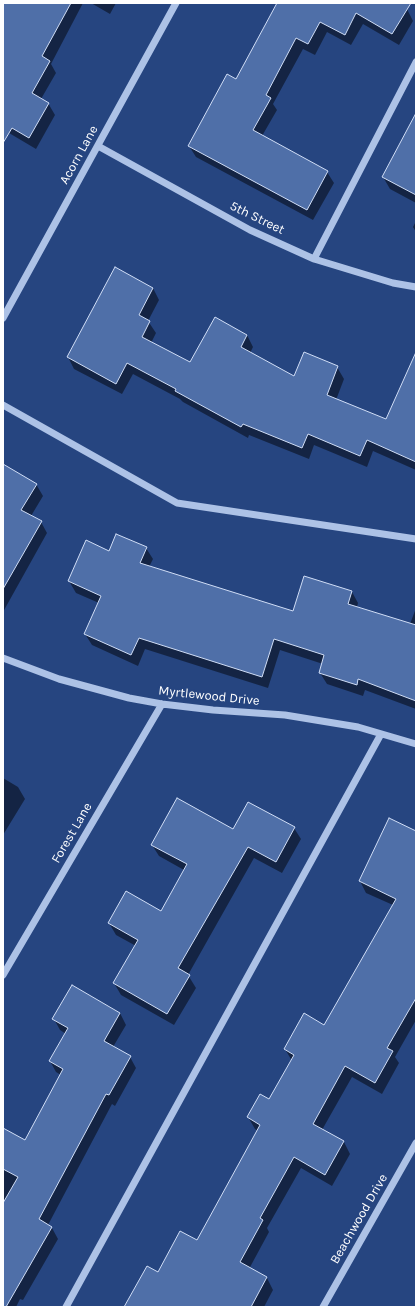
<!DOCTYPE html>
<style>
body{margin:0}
#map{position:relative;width:419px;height:1310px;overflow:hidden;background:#264580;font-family:Karla,sans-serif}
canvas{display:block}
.frame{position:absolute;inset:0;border:4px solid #fff;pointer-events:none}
</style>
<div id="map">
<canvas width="419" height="1310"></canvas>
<div class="frame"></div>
</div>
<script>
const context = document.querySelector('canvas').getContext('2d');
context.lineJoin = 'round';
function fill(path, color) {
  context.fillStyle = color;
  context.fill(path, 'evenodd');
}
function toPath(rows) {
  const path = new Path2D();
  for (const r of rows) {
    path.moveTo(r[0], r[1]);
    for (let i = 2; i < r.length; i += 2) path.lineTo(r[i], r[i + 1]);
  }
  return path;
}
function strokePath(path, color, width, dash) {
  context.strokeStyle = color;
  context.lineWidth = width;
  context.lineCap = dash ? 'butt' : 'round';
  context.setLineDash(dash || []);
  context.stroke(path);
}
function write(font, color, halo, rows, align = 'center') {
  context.font = font + ' Karla,sans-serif';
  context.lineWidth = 4;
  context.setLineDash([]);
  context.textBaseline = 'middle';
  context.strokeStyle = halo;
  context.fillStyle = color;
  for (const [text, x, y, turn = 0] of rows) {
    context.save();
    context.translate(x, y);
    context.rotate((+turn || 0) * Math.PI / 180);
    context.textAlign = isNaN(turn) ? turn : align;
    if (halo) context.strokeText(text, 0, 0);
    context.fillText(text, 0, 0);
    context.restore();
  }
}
fill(toPath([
 [3,3,83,3,51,64,56,73,41,99,48,103,55,115,36,149,9,133,3,144],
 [91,3,116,3,110,14],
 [278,3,396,3,407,9,413,21,399,45,363,24,351,45,327,32,315,55,303,49,273,104,277,110,262,136,327,172,334,183,313,220,196,157,189,146,236,80],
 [416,115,416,203,390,189,383,177],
 [416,221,416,232,413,227],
 [153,288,159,300,148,321,156,333,151,343,191,364,247,335,253,347,250,353,294,378,337,367,344,379,336,400,387,420,416,396,416,470,373,451,367,467,314,445,309,459,249,435,248,438,183,402,180,399,133,374,122,394,74,369,68,357],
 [3,470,36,484,43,496,31,516,41,522,47,533,3,612],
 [146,548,153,559,149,567,294,613,352,592,358,603,357,607,410,624,416,608,416,709,365,690,363,696,327,684,320,673,323,664,280,650,268,688,145,649,138,666,92,645,85,634,99,603,76,593,69,581,110,552],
 [3,778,18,787,25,799,3,835],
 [294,828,301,839,282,873,254,858,188,975,196,988,174,1025,121,995,114,983,136,946,116,935,109,923,161,912,184,870,159,856,152,845,233,830],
 [416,832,416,1020,395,1057,399,1063,382,1094,352,1077,322,1130,344,1142,350,1154,332,1186,301,1168,267,1228,269,1232,249,1269,267,1278,273,1290,264,1307,125,1307,159,1273,197,1241,258,1131,255,1129,248,1117,269,1100,292,1061,285,1049,325,1026,393,905,366,893,360,881],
 [72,986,120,1013,126,1025,113,1047,130,1057,136,1068,115,1106,112,1104,48,1225,52,1228,58,1239,23,1300,20,1299,16,1307,3,1307,3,1129,25,1141,61,1075,56,1072,50,1061,66,1034,60,1030,54,1019]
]), '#0007');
const building = toPath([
 [3,3,71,3,42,56,50,61,32,93,49,103,29,138,12,128,3,143,3,3],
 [277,3,411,3,392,34,356,13,345,35,320,22,308,44,296,38,266,95,271,98,253,130,328,171,307,210,188,146,227,74,236,79,277,3],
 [416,113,416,195,382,177,416,113],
 [115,267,153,288,139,315,150,321,142,337,190,362,215,317,247,335,241,347,294,376,304,352,338,366,327,395,386,419,416,352,416,462,367,440,360,456,308,434,302,448,243,424,241,427,175,391,176,389,127,363,116,384,67,357,115,267],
 [3,464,37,484,21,510,42,521,3,589,3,464],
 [116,534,147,547,140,563,293,611,304,576,352,591,348,604,416,625,416,701,358,679,357,685,319,673,324,655,274,639,262,677,139,638,131,655,84,634,101,596,68,581,86,540,109,551,116,534],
 [177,798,233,829,248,802,295,827,276,862,248,847,178,968,190,975,167,1014,113,983,138,940,108,923,126,891,161,911,187,864,151,845,177,798],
 [389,818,416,831,416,998,387,1048,393,1051,375,1083,345,1066,313,1124,344,1141,325,1175,294,1157,260,1218,263,1220,240,1262,267,1277,251,1307,124,1307,147,1266,158,1272,180,1231,197,1240,260,1125,247,1117,260,1094,269,1099,294,1055,284,1049,304,1013,324,1025,396,899,359,881,389,818],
 [72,985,120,1013,104,1041,131,1056,109,1095,106,1094,39,1219,52,1227,6,1307,3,1307,3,1203,18,1177,3,1169,3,1128,25,1140,63,1069,49,1061,68,1028,52,1019,72,985]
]);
fill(building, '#4f6fa8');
strokePath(building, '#d0ddf5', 1);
strokePath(toPath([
 [98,146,250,230,314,259,393,283,416,287],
 [314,259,416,62],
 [3,318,176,3],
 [3,405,177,503,416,539],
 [3,658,59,679,129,698,162,704,213,710,285,715,358,727,416,744],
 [3,975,162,704],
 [66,1307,381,734],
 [323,1307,416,1143]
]), '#adc2e6', 7);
write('13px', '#fff', '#264580', [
 ["Acorn Lane",79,155,-61],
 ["5th Street",257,218,26],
 ["Myrtlewood Drive",209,696,6],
 ["Forest Lane",72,833,-60],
 ["Beachwood Drive",359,1219,-60]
]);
</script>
